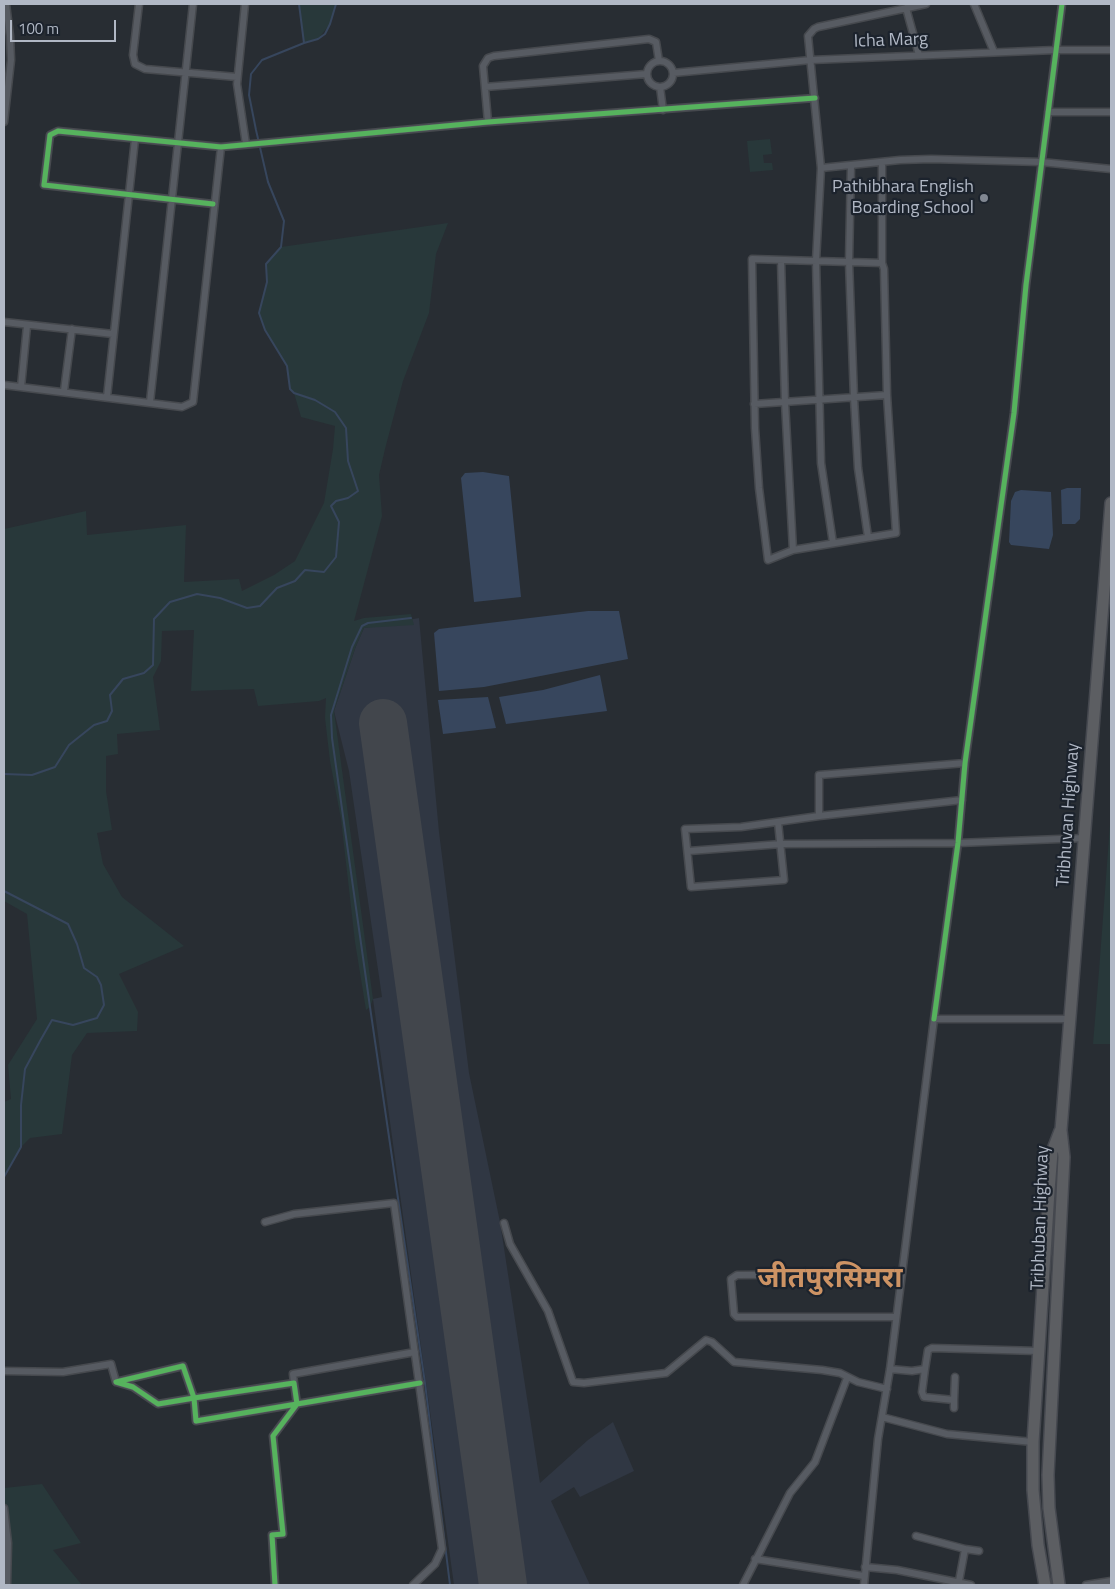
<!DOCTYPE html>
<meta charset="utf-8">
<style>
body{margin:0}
#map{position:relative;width:1115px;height:1589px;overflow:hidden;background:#282d33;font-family:"Titillium Web",sans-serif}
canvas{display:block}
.frame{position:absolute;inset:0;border:5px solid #b1b8c5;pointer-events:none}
.scale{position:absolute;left:10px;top:20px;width:106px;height:22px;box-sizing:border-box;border:2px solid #b1b8c5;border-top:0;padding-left:6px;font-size:15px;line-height:18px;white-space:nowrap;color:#b1b8c5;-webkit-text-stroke:4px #1c232d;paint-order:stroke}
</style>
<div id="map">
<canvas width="1115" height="1589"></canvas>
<div class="frame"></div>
<div class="scale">100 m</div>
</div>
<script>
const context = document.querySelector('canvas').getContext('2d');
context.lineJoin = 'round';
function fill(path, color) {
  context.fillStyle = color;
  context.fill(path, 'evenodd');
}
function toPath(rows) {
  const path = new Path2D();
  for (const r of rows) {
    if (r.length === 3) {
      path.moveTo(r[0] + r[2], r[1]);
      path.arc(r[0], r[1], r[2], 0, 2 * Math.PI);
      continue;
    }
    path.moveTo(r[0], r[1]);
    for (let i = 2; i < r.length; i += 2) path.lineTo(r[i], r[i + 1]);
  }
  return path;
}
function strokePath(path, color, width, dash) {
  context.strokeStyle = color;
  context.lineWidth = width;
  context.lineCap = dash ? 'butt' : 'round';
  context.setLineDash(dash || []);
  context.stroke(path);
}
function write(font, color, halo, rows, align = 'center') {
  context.font = font + ' "Titillium Web","Noto Sans Devanagari",sans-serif';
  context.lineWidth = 4.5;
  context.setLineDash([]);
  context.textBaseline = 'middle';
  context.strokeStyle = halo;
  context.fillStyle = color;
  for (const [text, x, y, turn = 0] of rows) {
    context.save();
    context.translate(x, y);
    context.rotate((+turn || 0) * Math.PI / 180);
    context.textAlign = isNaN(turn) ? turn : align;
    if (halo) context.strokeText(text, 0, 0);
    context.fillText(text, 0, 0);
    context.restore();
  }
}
fill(toPath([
 [419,618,439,832,469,1073,500,1222,540,1483,588,1440,613,1422,634,1471,580,1497,574,1487,551,1501,590,1585,454,1585,373,999,382,997,349,771,334,711,356,646,364,628]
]), '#303743');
fill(toPath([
 [299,4,336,4,330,24,318,39,304,43],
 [770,139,772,154,763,155,764,163,772,163,773,170,750,172,747,141],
 [448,223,436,254,429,313,403,381,385,449,379,475,382,516,354,621,364,618,411,614,414,625,364,628,356,646,334,711,373,999,370,1007,366,1010,355,942,341,819,330,761,325,718,326,698,319,701,258,706,254,689,191,691,194,630,162,631,161,661,153,677,160,730,117,734,118,754,106,756,106,791,112,830,97,833,103,864,122,897,184,946,119,974,138,1012,137,1031,87,1033,72,1055,62,1134,30,1138,21,1147,4,1177,4,1102,11,1099,8,1065,37,1019,27,914,4,901,4,529,86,511,87,535,186,525,184,582,239,579,242,591,274,575,295,561,324,503,333,449,335,426,301,417,294,393,290,389,287,366,265,330,259,313,267,282,266,264,281,247],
 [1111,811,1111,1044,1093,1044,1099,971],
 [42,1484,81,1543,53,1550,82,1585,7,1585,8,1545,4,1545,4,1488]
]), '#28383a');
fill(toPath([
 [483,472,509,476,521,597,474,602,461,478,465,473],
 [1067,488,1081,488,1080,519,1075,524,1062,524,1061,490],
 [1021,490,1051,492,1053,535,1049,549,1011,545,1009,542,1011,501,1015,492],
 [588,611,619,611,628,659,484,687,439,691,434,633,439,629],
 [600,675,607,711,506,724,499,697,543,690],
 [488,697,496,728,443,734,438,700]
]), '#37465d');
strokePath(toPath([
 [304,43,318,39,325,34,330,24,336,4],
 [411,618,368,623,362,626,352,647,331,715,332,738,370,1007,425,1383,450,1585],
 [4,774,32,775,55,767,69,745,94,725,107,721,112,711,110,695,123,679,144,673,153,665,154,619,170,602,197,594,220,598,247,608,260,606,277,588,295,581,305,570,324,572,336,557,339,522,331,506,336,501,348,498,358,491,348,461,346,428,335,412,315,400,294,393,290,389,287,366,265,330,259,313,267,282,266,264,281,247,284,221,268,182,256,130,249,95,251,74,262,60,304,43,299,4],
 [4,891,68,924,77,944,84,968,97,977,101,985,104,1005,97,1018,73,1025,52,1020,40,1041,25,1069,21,1105,21,1147,4,1177]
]), '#37465d', 2);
strokePath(toPath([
 [383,723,503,1585]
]), '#42464c', 48);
const street = toPath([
 [139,4,133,55,135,64,145,69,237,77],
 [245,4,237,84,246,144],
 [974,4,994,52],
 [906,8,919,55],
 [660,74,13],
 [673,73,811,60,1055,50,1111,50],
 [485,87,646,74],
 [660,87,663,110],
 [1048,112,1111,112],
 [4,122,11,60,10,36,6,4],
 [488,122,483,66,488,58,494,56,649,39,656,42,659,61],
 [851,166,849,262,854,398,858,468,868,537],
 [821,168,900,160,931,159,1041,162,1111,169],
 [213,204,44,185,50,135,58,131,221,147,488,122,815,98],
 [781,260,785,402,793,550],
 [882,263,884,269,887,395,896,533,793,550,768,560,759,488,755,428,752,259,882,263,882,162],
 [4,322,113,334],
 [4,385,182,407,193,402,221,147],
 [21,387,27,326],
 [64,391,72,329],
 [107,397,135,139],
 [150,402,193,4],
 [754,404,887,395],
 [833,543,821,463,816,261,821,168,808,36,814,29,818,27,926,4],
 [819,816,819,775,965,763],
 [778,822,784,880,691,887,685,829,741,827,819,816,962,800],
 [689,851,781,844,958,843,1085,838],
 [934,1019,958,843,965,763,1014,413,1026,285,1062,4],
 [265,1222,294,1214,394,1203,442,1549,435,1564,413,1585],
 [504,1223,510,1244,548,1311,573,1382,584,1383,666,1373,706,1340,712,1342,734,1362,822,1370,840,1373,858,1382,887,1389],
 [896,1317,737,1317,734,1314,731,1279,737,1275,902,1274],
 [890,1369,912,1371,925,1369,928,1350,932,1348,1038,1351],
 [925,1369,922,1392,924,1397,954,1400,954,1408],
 [4,1371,63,1372,111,1364,116,1382],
 [294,1383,293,1374,415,1352],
 [954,1400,955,1377],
 [882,1417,947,1434,1033,1442],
 [4,1508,8,1543,7,1585],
 [916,1536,965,1549,959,1581],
 [965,1549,979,1551],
 [755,1559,864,1576],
 [865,1567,897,1570,971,1585],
 [275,1585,272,1535,283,1534,273,1436,297,1404,294,1383,194,1398,183,1366,116,1382,133,1387,158,1404,194,1398,196,1421,297,1404,420,1383],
 [743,1585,790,1493,815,1462,847,1378],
 [864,1585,878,1439,890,1369,934,1019,1070,1019],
 [1086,1585,1111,1581]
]);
const highway = toPath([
 [1045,1585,1038,1545,1033,1490,1033,1442,1049,1191,1052,1152,1060,1131],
 [1059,1585,1049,1508,1048,1475,1064,1157,1061,1130,1111,503]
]);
strokePath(street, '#46494e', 9);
strokePath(highway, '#45484f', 14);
strokePath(street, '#575b62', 6);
strokePath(highway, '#5c5e62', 11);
strokePath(toPath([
 [213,204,44,185,50,135,58,131,221,147,488,122,815,98],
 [934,1019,958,843,965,763,1014,413,1026,285,1062,4],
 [275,1585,272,1535,283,1534,273,1436,297,1404,294,1383,194,1398,183,1366,116,1382,133,1387,158,1404,194,1398,196,1421,297,1404,420,1383]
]), '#56b35d', 5);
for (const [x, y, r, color] of [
 [984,198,5,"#818792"]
]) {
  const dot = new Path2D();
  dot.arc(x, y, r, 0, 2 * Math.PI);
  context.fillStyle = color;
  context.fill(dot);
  strokePath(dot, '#1c232d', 2);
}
write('18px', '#b1b8c5', '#1c232d', [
 ["Icha Marg",891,41,-2],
 ["Tribhuvan Highway",1069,815,-86],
 ["Tribhuban Highway",1041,1218,-88]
]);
write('18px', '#b1b8c5', '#1c232d', [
 ["Pathibhara English",974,188],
 ["Boarding School",974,209]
], 'right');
write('bold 28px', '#cd9364', '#1c232d', [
 ["जीतपुरसिमरा",830,1280]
]);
</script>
